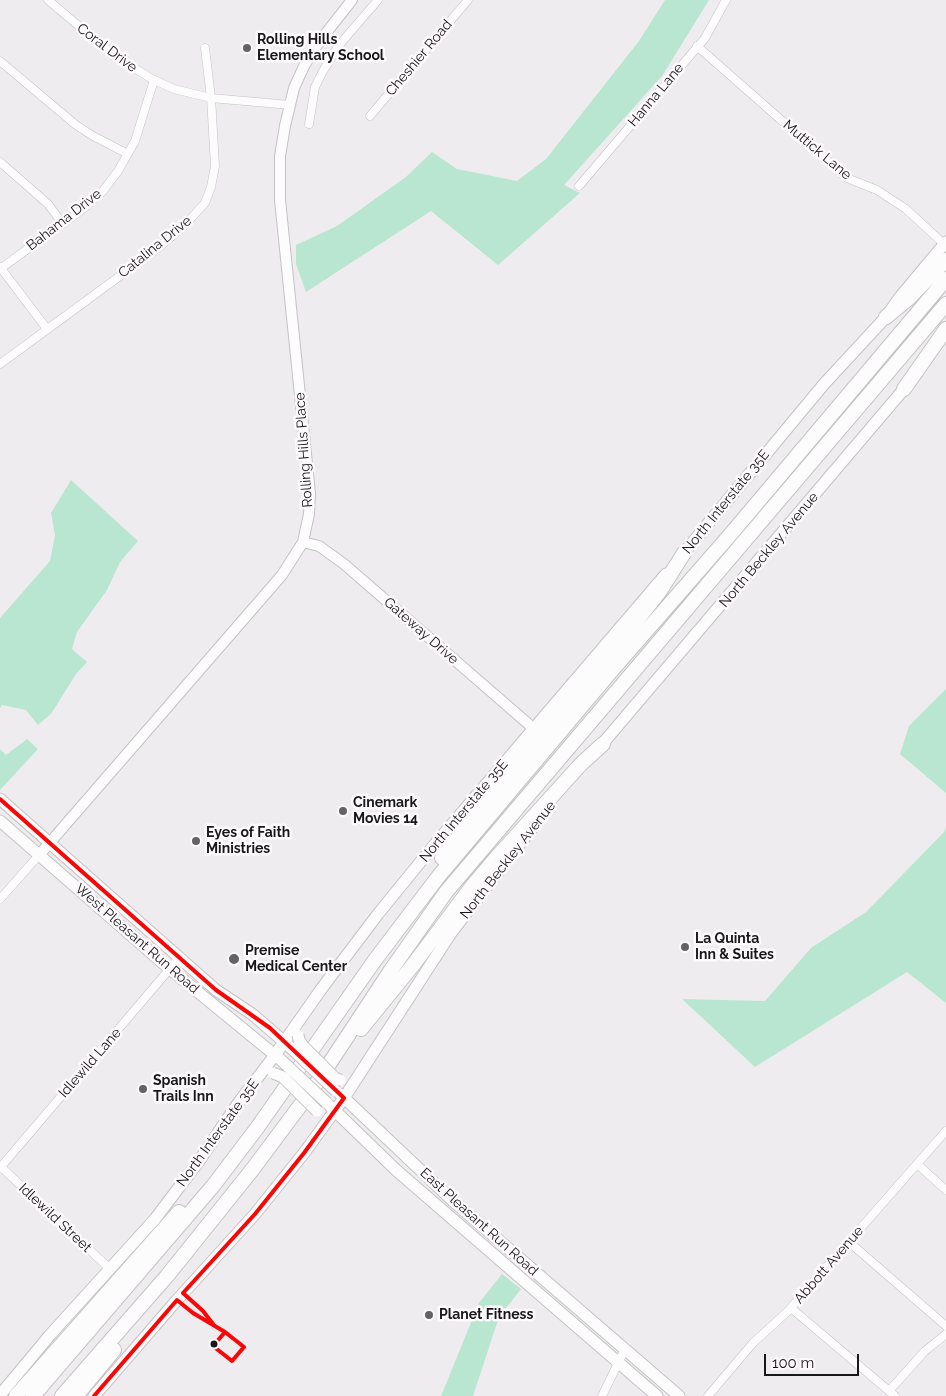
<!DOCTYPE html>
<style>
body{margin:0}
#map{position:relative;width:946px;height:1396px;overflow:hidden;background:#efecef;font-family:Raleway,sans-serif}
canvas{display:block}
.scale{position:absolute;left:764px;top:1354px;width:95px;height:22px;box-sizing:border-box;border:2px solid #191819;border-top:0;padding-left:6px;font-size:15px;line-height:18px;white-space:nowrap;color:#191819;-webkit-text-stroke:4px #fef9fd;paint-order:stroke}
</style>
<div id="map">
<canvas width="946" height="1396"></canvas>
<div class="scale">100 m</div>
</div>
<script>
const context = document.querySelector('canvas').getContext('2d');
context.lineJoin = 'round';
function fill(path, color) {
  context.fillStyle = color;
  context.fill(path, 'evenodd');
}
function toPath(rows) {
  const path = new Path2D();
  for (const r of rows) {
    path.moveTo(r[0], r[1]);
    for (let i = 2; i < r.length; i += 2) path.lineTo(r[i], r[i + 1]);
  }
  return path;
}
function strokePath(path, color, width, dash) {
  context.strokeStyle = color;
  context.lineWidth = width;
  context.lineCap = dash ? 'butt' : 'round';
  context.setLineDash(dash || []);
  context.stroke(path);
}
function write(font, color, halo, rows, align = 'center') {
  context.font = font + ' Raleway,sans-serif';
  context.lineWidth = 5;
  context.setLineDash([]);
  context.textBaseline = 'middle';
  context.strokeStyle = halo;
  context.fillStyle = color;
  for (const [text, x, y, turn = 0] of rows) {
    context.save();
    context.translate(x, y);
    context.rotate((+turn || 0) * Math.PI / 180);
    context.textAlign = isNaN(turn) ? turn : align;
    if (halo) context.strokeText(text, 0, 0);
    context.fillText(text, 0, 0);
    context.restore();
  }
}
fill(toPath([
 [665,0,709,0,662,76,564,185,580,193,498,265,431,211,306,292,296,264,296,245,337,226,406,177,432,152,457,169,517,181,546,159,639,41],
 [71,480,138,541,120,562,107,590,77,632,72,649,87,662,76,674,51,714,38,725,26,710,2,705,0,708,0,618,50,561,55,535,51,513],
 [946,689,946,793,900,754,909,726],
 [27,739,38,749,0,790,0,749,6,755],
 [946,827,946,1003,907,972,755,1067,682,999,765,1001,811,948,866,912,944,832],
 [502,1274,521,1289,499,1317,473,1396,441,1396,479,1303]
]), '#b9e6d0');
const minor = toPath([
 [48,0,117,58,154,80,174,89,211,98,290,105],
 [697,46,847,178,877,190,906,209,944,244],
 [0,61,76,125,93,136,128,154],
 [370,116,468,0],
 [309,124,315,87,323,71,340,44,378,0],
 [0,162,48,204,62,223],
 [579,186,705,38,726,0],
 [0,267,47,329],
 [0,269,84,208,103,191,118,171,135,141,154,80],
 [0,364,154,251,182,228,205,203,211,187,215,166,211,98,205,48],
 [0,899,40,854],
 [917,1164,946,1190],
 [1,1167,110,1269],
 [0,1168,179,958],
 [849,1242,946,1326],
 [791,1308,895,1396],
 [889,1391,925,1351,946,1334],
 [602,1396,625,1349],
 [708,1396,753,1343,788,1311,946,1131]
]);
const tertiary = toPath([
 [303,542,319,546,344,564,533,728],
 [40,854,282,575,303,542,309,514,310,493,280,200,280,156,285,126,294,88,305,64,319,42,352,0]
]);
const secondary = toPath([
 [678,560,824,384,886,317,900,297,946,242],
 [598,749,910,382],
 [0,799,216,990,252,1014,289,1046],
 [0,821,171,970,281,1060],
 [340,1094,452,1200,679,1396],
 [330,1106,396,1170,657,1396],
 [0,1395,50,1335,155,1219,199,1161,239,1102,275,1055,322,988,378,914,435,844,666,574],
 [94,1396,177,1300,255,1214,304,1153,344,1098,451,933,536,823]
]);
const motorway = toPath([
 [886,317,909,298,946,260],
 [904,389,946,329],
 [442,858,476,815,613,651,660,591,684,553],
 [361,1029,413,965,473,885,496,858,581,764,603,744],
 [16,1396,179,1212],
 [33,1396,213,1186,257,1128,375,960,438,877,613,669,730,535,946,279],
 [62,1396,167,1276,252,1170,314,1087,391,970,446,892,946,304],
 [76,1396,114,1350]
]);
strokePath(minor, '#c4c2c4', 9);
strokePath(tertiary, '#c4c2c4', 12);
strokePath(secondary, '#c4c2c4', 13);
strokePath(motorway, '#c4c2c4', 16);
strokePath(minor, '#fdfcfd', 8);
strokePath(tertiary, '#fdfcfd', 10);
strokePath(secondary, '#fdfcfd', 11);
strokePath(motorway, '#fdfcfd', 14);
const secondaryBridge = toPath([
 [298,1035,299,1040,303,1046,335,1078,340,1080],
 [290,1047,336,1091],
 [282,1061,327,1103],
 [273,1073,283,1077,317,1111]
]);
strokePath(secondaryBridge, '#c4c2c4', 13, []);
strokePath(secondaryBridge, '#fdfcfd', 11);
strokePath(toPath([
 [0,799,216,990,270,1028,344,1098,304,1153,255,1214,183,1293,203,1311,213,1324],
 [225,1332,244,1347,232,1361,213,1346,225,1332],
 [94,1396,177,1300,193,1313,225,1332]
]), '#f90707', 4);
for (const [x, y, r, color] of [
 [247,48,5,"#646264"],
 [343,811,5,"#646264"],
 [196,841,5,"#646264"],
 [685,947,5,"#646264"],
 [234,959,6,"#646264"],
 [143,1089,5,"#646264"],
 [429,1315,5,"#646264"],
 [214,1344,4.5,"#191819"]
]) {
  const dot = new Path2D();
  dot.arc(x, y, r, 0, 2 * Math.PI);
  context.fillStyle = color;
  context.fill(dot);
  strokePath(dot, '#fef9fd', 2);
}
write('bold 14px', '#191819', '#fef9fd', [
 ["Rolling Hills",257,40],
 ["Elementary School",257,56],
 ["Cinemark",353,803],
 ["Movies 14",353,819],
 ["Eyes of Faith",206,833],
 ["Ministries",206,849],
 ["La Quinta",695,939],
 ["Inn & Suites",695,955],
 ["Premise",245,951],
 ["Medical Center",245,967],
 ["Spanish",153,1081],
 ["Trails Inn",153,1097],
 ["Planet Fitness",439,1315]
], 'left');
write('14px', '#191819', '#fef9fd', [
 ["Coral Drive",107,48,37],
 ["Cheshier Road",419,58,-50],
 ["Hanna Lane",656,95,-50],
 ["Muttick Lane",817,150,40],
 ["Bahama Drive",64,220,-38],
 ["Catalina Drive",155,247,-39],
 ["Rolling Hills Place",304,450,-94],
 ["North Interstate 35E",726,502,-51],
 ["North Beckley Avenue",769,550,-50],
 ["Gateway Drive",421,631,41],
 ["North Interstate 35E",464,811,-50],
 ["North Beckley Avenue",508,860,-52],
 ["West Pleasant Run Road",137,939,41],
 ["Idlewild Lane",90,1063,-49],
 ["North Interstate 35E",218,1133,-54],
 ["Idlewild Street",55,1218,43],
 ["East Pleasant Run Road",479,1222,42],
 ["Abbott Avenue",829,1265,-49]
]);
</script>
